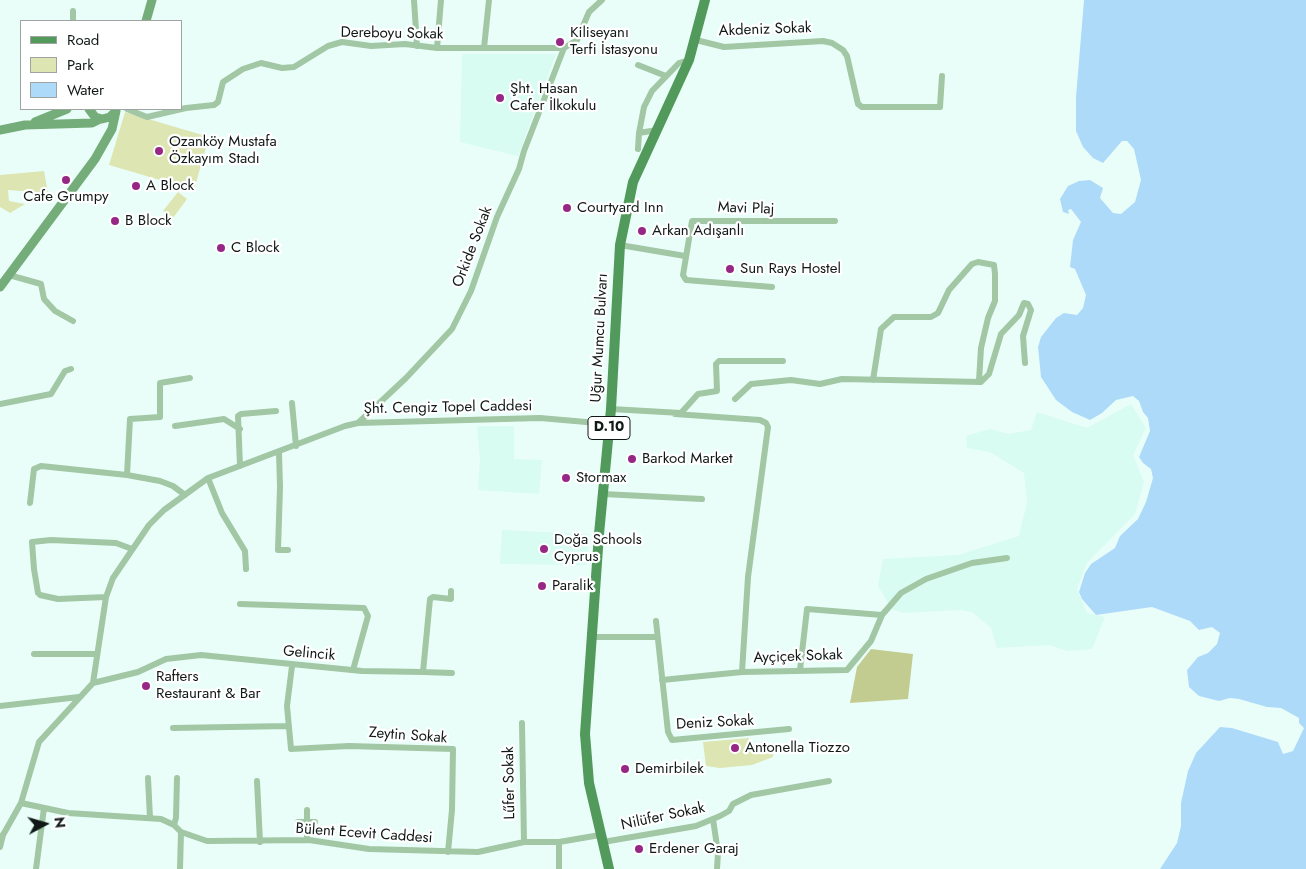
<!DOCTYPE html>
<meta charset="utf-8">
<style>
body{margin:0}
#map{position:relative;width:1306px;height:869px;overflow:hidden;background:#eafef9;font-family:Jost,sans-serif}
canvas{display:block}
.legend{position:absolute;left:20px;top:20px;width:162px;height:90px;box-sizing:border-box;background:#fff;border:1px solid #9fa3a2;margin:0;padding:6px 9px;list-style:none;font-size:15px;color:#101917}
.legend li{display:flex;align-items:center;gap:10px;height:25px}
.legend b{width:25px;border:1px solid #9fa3a2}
.north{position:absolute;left:20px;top:799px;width:50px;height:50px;-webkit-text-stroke:4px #fff;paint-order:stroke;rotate:84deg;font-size:14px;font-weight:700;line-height:20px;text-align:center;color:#101917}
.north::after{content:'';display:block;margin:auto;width:18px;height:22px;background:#101917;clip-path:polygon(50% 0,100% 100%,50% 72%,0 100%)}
</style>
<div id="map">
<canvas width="1306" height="869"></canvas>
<ul class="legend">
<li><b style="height:6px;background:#529a5b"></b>Road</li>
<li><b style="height:14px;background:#dde5b2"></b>Park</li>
<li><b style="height:14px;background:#aedafa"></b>Water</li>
</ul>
<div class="north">N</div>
</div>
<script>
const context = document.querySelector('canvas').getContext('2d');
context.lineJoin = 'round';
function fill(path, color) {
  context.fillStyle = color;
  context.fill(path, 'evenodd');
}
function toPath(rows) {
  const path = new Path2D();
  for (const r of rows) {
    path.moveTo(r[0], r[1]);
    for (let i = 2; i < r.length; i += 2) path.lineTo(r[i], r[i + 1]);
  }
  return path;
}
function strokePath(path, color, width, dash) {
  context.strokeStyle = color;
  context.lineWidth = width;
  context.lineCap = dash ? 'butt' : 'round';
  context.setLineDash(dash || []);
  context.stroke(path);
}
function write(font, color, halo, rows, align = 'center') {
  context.font = font + ' Jost,sans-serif';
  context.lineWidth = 4.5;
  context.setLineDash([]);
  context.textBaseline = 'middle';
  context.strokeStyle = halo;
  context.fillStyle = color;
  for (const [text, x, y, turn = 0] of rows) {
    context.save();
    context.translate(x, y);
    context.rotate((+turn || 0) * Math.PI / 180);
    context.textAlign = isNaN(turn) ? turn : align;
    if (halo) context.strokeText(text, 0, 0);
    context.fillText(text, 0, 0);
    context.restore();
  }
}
fill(toPath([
 [462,54,556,54,518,156,460,142],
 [1131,404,1146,428,1133,455,1144,482,1135,514,1087,563,1077,589,1087,613,1105,617,1092,649,1067,651,1050,645,997,648,991,628,972,612,961,610,904,613,891,609,878,585,883,559,958,555,1019,536,1027,503,1024,473,990,452,967,448,966,436,990,429,1009,434,1031,430,1037,412,1087,428],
 [477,426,514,426,514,459,542,460,539,494,478,490,480,459],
 [502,530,589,534,587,565,500,564]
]), '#d8fbf2');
fill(toPath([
 [125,112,209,137,194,190,109,165],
 [44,171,48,193,8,190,9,201,25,204,10,213,0,207,0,175],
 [178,192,187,199,173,218,163,211],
 [749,738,751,745,774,743,773,757,752,765,720,768,706,766,703,742]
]), '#dde5b2');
fill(toPath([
 [871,649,913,654,908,699,850,703,857,667]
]), '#c3cc90');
fill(toPath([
 [1084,0,1306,0,1306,869,1160,869,1177,843,1181,826,1181,803,1188,771,1196,753,1220,727,1232,728,1278,742,1283,754,1293,751,1304,728,1299,723,1299,718,1281,708,1267,707,1239,699,1230,698,1219,701,1199,696,1189,687,1187,670,1198,657,1208,653,1217,644,1220,633,1212,627,1199,630,1190,621,1152,607,1096,615,1082,599,1079,592,1085,573,1091,564,1115,548,1120,536,1138,519,1146,502,1153,478,1151,469,1143,463,1139,457,1150,431,1148,418,1143,412,1139,401,1133,396,1116,400,1102,413,1090,420,1072,412,1056,400,1041,377,1038,347,1041,337,1056,318,1064,313,1077,315,1083,308,1086,295,1075,269,1070,267,1073,240,1081,222,1071,209,1068,210,1069,214,1063,212,1060,199,1068,186,1079,181,1090,180,1103,188,1100,198,1113,213,1121,214,1135,202,1141,180,1134,149,1127,141,1122,141,1103,163,1093,158,1083,147,1076,131,1076,97]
]), '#aedafa');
strokePath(toPath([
 [414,0,417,46],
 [73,21,73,11],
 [696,40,724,47,823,41,832,43,843,50,847,56,858,104,862,107,940,107,942,76],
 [437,48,441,0],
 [484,48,489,0],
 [638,65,666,76],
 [127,109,147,117,186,108,214,105,218,102,223,82,243,69,261,63,282,68,294,67,328,46,342,42,371,46,405,44,437,48,564,48,577,40,589,12,602,0],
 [639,133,657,130],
 [638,149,639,133,644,107,652,91,679,63,689,60],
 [620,245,685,256],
 [9,275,41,284,44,299,55,311,73,321],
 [772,287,686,280,683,275,692,221,835,221],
 [873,380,881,329,894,317,931,317,938,313,949,290,972,264,978,262,994,265,995,274,995,301,988,318,981,348,979,381],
 [735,399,751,384,791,380,820,384,842,379,981,382,989,374,1001,334,1019,315,1024,303,1028,304,1031,310,1023,336,1025,363],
 [292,403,296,446],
 [0,404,51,394,65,371,71,369],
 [611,409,681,413,698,394,717,391,716,364,719,361,783,361],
 [675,414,760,420,766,423,768,427,748,577,742,672],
 [358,423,406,378,452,329,471,291,497,217,519,169,524,151,564,48],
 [175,426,224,419,240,429],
 [279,452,280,487,278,550,288,550],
 [240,466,238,416,241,414,276,411],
 [127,475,130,419,160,417,160,383,190,378],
 [208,478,222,513,245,551,246,569],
 [603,494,702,499],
 [30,503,34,469,41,466,127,475,160,481,173,486,185,495],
 [106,597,58,599,40,595,38,593,34,569,32,542,51,540,116,543,132,549],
 [240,604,364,608,368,616,353,670],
 [656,621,668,732,672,740,789,729],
 [590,637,657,637],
 [34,654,97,654],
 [292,666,287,706,291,749,349,746,453,749,452,810,448,852],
 [800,670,807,609,882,615],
 [423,672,452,673],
 [662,680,742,672,847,670,871,641,882,615,901,593,926,579,972,563,1007,558],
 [93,683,138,672,166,659,201,655,362,671,423,672,430,599,433,597,451,599,451,591],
 [0,706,79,697],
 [522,723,524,842],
 [173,728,288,726],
 [148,778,150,818],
 [257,781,260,842],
 [21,803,39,742,93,683,106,597,113,578,149,525,164,510,208,478,345,426,358,423,540,418,609,424],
 [713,819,718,853,717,869],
 [298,822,315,822],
 [174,825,176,818,177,778],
 [0,836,3,835,21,803,68,813,161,819,174,825,181,832,207,841,309,840,369,849,478,852,524,842,559,842,600,835],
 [307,840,307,810],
 [559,842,559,869],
 [603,842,696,826,720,816,729,811,733,804,751,795,829,781],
 [0,847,3,835],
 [36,869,44,808],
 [180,869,181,832]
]), '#a1c7a4', 6);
strokePath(toPath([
 [146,21,152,0],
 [89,109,95,117,102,119,110,117,116,111],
 [35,122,67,109],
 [0,130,25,125,92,123,100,119],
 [0,287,95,159,112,129,116,111]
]), '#75ad7a', 9);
strokePath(toPath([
 [609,869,589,783,585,734,599,534,611,409,620,245,633,182,689,60,705,0]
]), '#529a5b', 10);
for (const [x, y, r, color] of [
 [560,42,5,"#972785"],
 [500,98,5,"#972785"],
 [159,151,5,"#972785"],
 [66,180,5,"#972785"],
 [136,186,5,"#972785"],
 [567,208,5,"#972785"],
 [115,221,5,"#972785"],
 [642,231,5,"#972785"],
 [221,248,5,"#972785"],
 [730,269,5,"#972785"],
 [632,459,5,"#972785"],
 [566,478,5,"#972785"],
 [544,549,5,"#972785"],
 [542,586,5,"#972785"],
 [146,686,5,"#972785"],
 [735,748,5,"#972785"],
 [625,769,5,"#972785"],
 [639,849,5,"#972785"]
]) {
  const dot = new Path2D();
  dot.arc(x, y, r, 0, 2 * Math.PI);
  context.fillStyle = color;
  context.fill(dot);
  strokePath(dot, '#fff', 2);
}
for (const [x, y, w] of [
 [609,428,42]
]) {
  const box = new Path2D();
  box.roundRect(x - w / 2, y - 11.5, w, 23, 4);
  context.fillStyle = '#fff';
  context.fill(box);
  strokePath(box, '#101917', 1);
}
write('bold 14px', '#101917', null, [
 ["D.10",609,428]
]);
write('15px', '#101917', '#fff', [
 ["Akdeniz Sokak",765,30,-2],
 ["Dereboyu Sokak",392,34,1],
 ["Mavi Plaj",746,209,2],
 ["Orkide Sokak",473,247,-69],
 ["Uğur Mumcu Bulvarı",600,338,-87],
 ["Şht. Cengiz Topel Caddesi",448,408,-1],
 ["Gelincik",309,654,5],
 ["Ayçiçek Sokak",798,657,-2],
 ["Deniz Sokak",715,723,-3],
 ["Zeytin Sokak",408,736,4],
 ["Lűfer Sokak",510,783,-91],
 ["Nilüfer Sokak",663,817,-12],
 ["Bülent Ecevit Caddesi",364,834,4]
]);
write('15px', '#101917', '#fff', [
 ["Kiliseyanı",570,33],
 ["Terfi İstasyonu",570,50],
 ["Şht. Hasan",510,89],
 ["Cafer İlkokulu",510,106],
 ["Ozanköy Mustafa",169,142],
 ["Özkayım Stadı",169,159],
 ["A Block",146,186],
 ["Cafe Grumpy",66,197,"center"],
 ["Courtyard Inn",577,208],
 ["B Block",125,221],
 ["Arkan Adışanlı",652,231],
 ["C Block",231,248],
 ["Sun Rays Hostel",740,269],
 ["Barkod Market",642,459],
 ["Stormax",576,478],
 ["Doğa Schools",554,540],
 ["Cyprus",554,557],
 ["Paralik",552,586],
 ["Rafters",156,677],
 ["Restaurant & Bar",156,694],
 ["Antonella Tiozzo",745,748],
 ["Demirbilek",635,769],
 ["Erdener Garaj",649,849]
], 'left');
</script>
